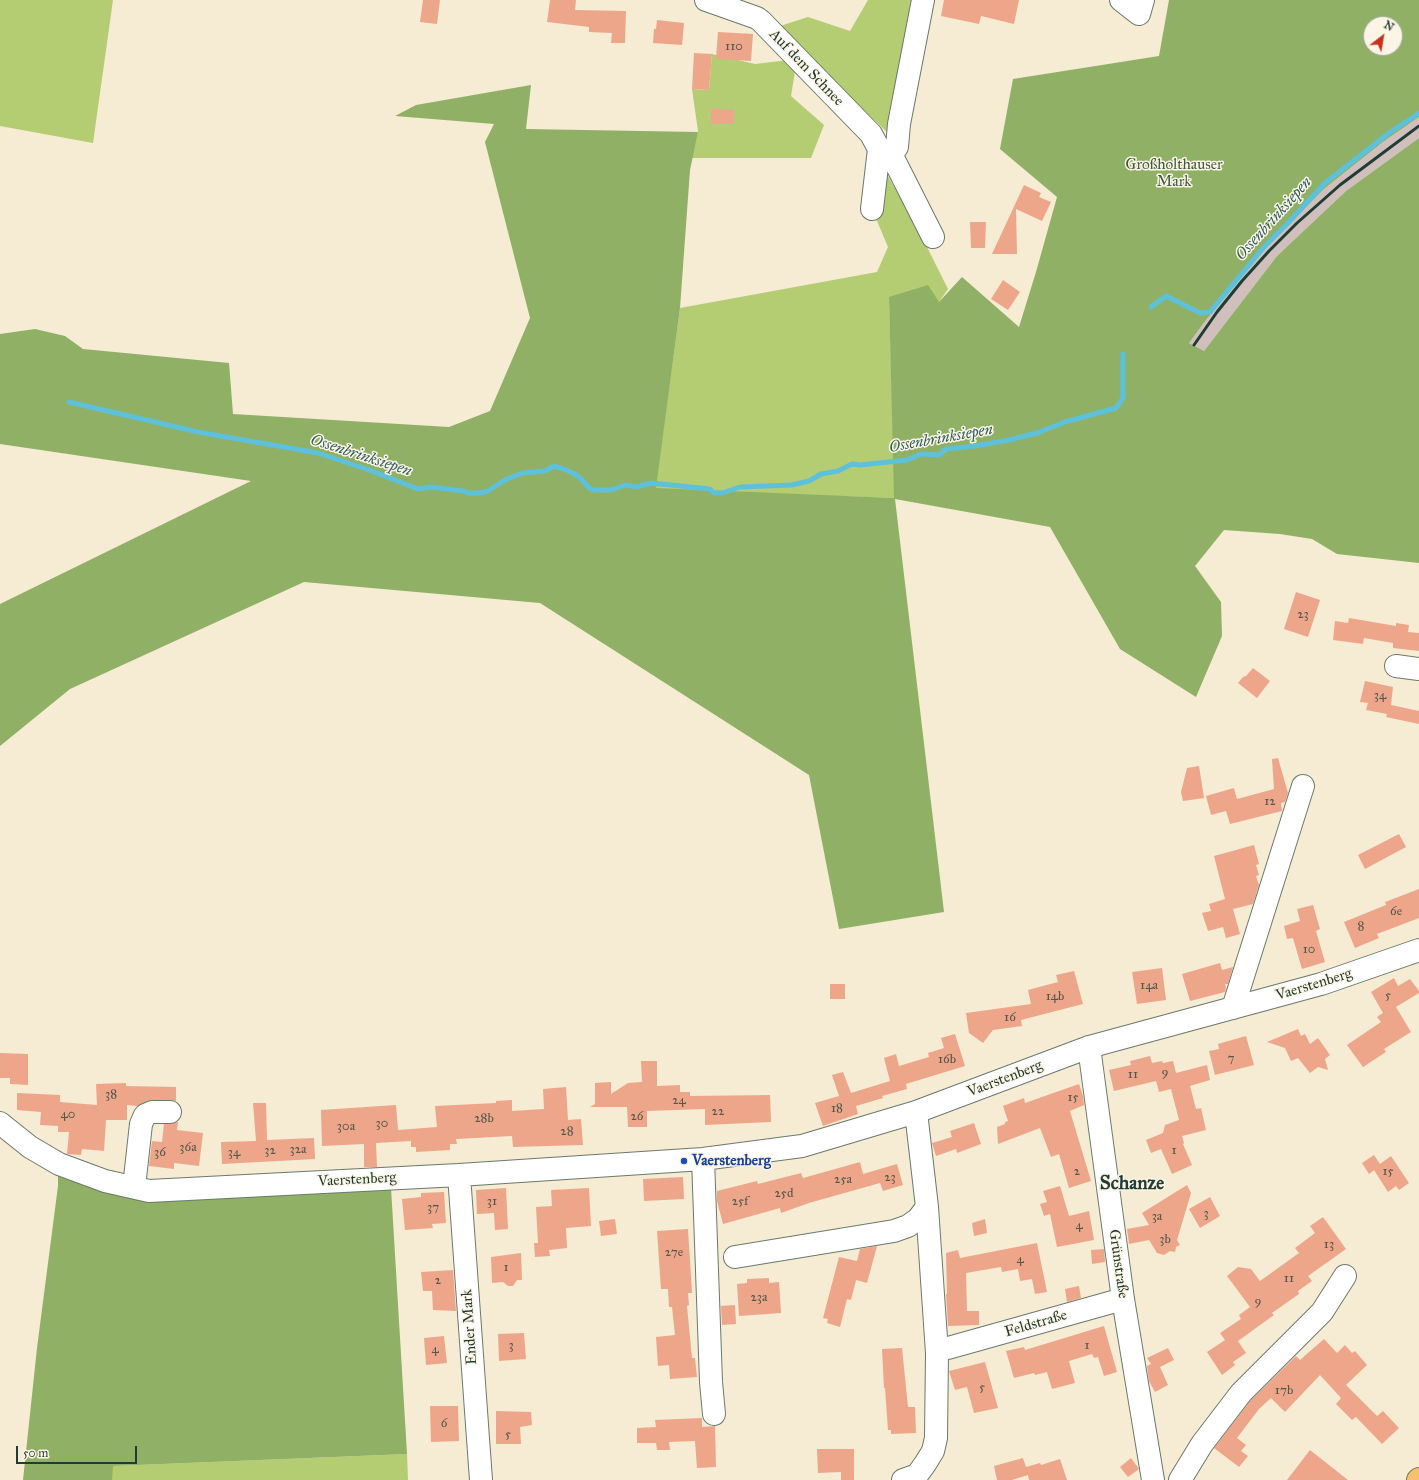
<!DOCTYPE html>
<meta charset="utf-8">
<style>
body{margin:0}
#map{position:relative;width:1419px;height:1480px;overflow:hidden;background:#f6ebd3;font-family:"IM FELL Great Primer",serif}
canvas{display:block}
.north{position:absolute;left:1363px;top:16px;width:40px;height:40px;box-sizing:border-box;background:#fcf5e5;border:1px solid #a4ab9e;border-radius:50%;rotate:31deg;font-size:11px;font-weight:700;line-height:16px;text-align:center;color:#1f3d34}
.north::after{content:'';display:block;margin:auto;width:14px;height:18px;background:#c8321e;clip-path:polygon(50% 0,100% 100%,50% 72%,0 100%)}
.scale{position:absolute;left:16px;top:1446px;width:121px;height:18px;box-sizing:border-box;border:2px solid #1f3d34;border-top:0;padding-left:5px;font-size:12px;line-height:14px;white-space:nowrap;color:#1f3d34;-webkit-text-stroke:3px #fcf5e5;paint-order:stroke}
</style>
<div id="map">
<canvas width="1419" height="1480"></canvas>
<div class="north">N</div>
<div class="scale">50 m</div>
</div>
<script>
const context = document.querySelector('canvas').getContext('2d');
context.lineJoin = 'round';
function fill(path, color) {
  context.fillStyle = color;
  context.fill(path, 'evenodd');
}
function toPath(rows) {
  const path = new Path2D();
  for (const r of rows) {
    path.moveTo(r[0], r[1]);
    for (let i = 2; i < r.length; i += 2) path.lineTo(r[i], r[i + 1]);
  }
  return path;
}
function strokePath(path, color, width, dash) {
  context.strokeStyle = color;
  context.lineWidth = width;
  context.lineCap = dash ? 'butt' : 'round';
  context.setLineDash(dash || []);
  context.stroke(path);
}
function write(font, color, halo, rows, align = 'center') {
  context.font = font + ' "IM FELL Great Primer",serif';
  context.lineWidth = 3;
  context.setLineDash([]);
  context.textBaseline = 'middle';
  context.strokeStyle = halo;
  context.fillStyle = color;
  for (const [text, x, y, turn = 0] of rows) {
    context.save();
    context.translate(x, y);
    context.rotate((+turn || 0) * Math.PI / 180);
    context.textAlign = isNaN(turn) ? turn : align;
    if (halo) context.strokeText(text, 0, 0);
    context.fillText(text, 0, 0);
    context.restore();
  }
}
fill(toPath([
 [1419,117,1419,138,1346,191,1277,256,1204,351,1189,343,1206,320,1266,248,1324,189,1383,142]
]), '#d1bfbe');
fill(toPath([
 [0,0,113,0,93,143,0,126],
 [868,0,912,0,890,135,777,27,808,17,850,31],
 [712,54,755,64,797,59,791,96,824,125,811,158,692,158,698,131,692,89,709,90],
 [884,169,919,231,948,289,939,302,889,297,895,498,838,496,818,507,505,480,656,483,680,308,877,272,888,247,872,209],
 [407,1454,408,1480,112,1480,112,1466]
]), '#b4cd73');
fill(toPath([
 [1169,0,1419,0,1419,117,1383,142,1324,189,1266,248,1206,320,1189,343,1204,351,1277,256,1346,191,1419,138,1419,563,1337,554,1312,539,1280,534,1224,530,1195,566,1221,602,1222,636,1196,697,1120,649,1050,527,895,499,944,912,839,929,809,775,540,603,304,582,70,689,0,746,0,604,251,481,0,444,0,334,35,329,65,336,83,349,229,363,233,414,449,427,490,411,530,318,485,142,494,124,395,116,416,105,531,85,526,129,698,132,690,170,680,308,656,488,894,498,889,297,928,285,939,302,962,277,1019,327,1036,272,1057,197,1000,149,1013,79,1159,56],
 [1371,24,1395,24,1395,48,1371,48],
 [58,1173,80,1181,391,1188,407,1454,113,1466,112,1480,23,1480,37,1348,58,1186]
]), '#8fb065');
strokePath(toPath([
 [1151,307,1166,296,1200,313,1210,312,1264,247,1288,223,1325,183,1389,133,1419,113],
 [69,402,198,432,318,453,369,470,418,489,431,487,463,491,468,493,479,493,488,491,505,480,522,473,545,471,554,466,561,468,575,474,583,481,589,488,594,490,611,490,626,485,636,487,651,483,710,489,714,493,722,493,740,487,792,485,809,481,821,474,838,471,852,464,860,465,907,460,921,454,939,455,946,449,975,446,1009,440,1037,433,1065,422,1116,408,1123,398,1123,354]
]), '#5dc1db', 5);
fill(toPath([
 [423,0,440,0,437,24,420,22],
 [550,0,576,0,575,10,626,11,625,43,611,43,612,33,589,32,589,27,547,22],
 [944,0,1019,0,1014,24,981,16,979,24,941,16],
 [657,20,684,23,682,45,653,43,654,29,656,29],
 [718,32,753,34,751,61,716,59],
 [694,53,712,54,709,90,692,89],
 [711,109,734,109,734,124,711,124],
 [1024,185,1041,193,1039,197,1051,202,1042,221,1016,209,1017,254,992,254],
 [970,222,986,222,985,248,971,248],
 [1003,280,1020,292,1008,310,991,299],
 [1296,592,1320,600,1308,637,1284,629],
 [1349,618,1396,626,1396,623,1409,625,1408,632,1419,633,1419,651,1393,648,1393,643,1364,638,1363,644,1333,640,1335,621,1348,623],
 [1253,668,1270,681,1257,698,1238,683,1243,677,1246,676],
 [1365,681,1393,687,1391,705,1419,711,1419,724,1386,717,1387,714,1366,710,1368,703,1360,702],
 [1278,758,1288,793,1285,802,1281,803,1282,811,1230,824,1226,811,1211,815,1206,796,1234,788,1237,799,1274,789,1272,759],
 [1199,766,1204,798,1183,801,1181,792,1187,768],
 [1399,834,1406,847,1365,869,1358,855],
 [1254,845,1259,864,1256,865,1259,875,1256,876,1259,885,1253,904,1233,909,1240,934,1226,938,1223,927,1208,931,1202,913,1211,911,1209,904,1225,899,1214,856],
 [1419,889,1419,918,1377,934,1379,938,1355,948,1344,922,1386,905,1385,902],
 [1313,905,1320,929,1316,931,1325,962,1302,969,1293,938,1287,939,1284,926,1300,921,1297,909],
 [1220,963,1222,970,1233,967,1228,984,1225,984,1226,988,1225,992,1190,1001,1182,974],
 [1162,968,1166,1000,1137,1004,1132,972],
 [1074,971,1083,1004,1021,1020,1022,1026,993,1030,983,1043,969,1033,966,1013,1031,1004,1028,990,1058,982,1056,975],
 [1394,978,1398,986,1410,979,1419,991,1419,993,1396,1007,1411,1032,1384,1049,1386,1052,1363,1067,1347,1045,1381,1022,1377,1017,1383,1013,1371,992],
 [830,984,845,984,845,999,830,999],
 [1298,1029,1301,1036,1305,1034,1310,1044,1318,1038,1330,1055,1325,1059,1328,1070,1318,1067,1310,1073,1298,1058,1291,1061,1285,1048,1267,1042],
 [955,1034,965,1066,906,1084,907,1089,882,1096,883,1098,856,1106,858,1114,823,1126,815,1103,839,1096,832,1075,843,1072,851,1093,890,1081,884,1058,896,1054,899,1066,929,1057,928,1053,944,1048,941,1038],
 [1246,1036,1254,1065,1215,1075,1209,1051,1219,1049,1218,1044],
 [0,1053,28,1054,28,1085,10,1084,10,1078,0,1078],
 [1150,1056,1152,1063,1162,1061,1163,1063,1173,1061,1176,1073,1207,1065,1210,1080,1190,1086,1196,1109,1201,1108,1206,1130,1182,1136,1184,1143,1183,1144,1192,1165,1172,1174,1161,1149,1151,1153,1146,1140,1163,1133,1165,1125,1179,1120,1171,1089,1159,1092,1156,1081,1114,1091,1109,1070,1131,1065,1130,1061],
 [641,1061,657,1061,657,1086,680,1085,680,1092,690,1092,690,1096,770,1095,771,1122,705,1125,705,1109,647,1111,647,1127,628,1127,627,1107,590,1107,595,1104,595,1083,611,1082,611,1094,628,1083,642,1082],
 [126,1083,126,1086,176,1087,176,1101,170,1100,152,1100,138,1106,127,1105,127,1120,106,1120,104,1151,82,1149,81,1155,67,1154,69,1132,58,1132,58,1126,40,1125,41,1112,17,1110,17,1093,60,1095,60,1102,97,1105,96,1084],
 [1079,1084,1083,1096,1084,1105,1070,1111,1091,1181,1069,1188,1059,1154,1051,1157,1040,1128,998,1144,997,1127,1005,1124,1005,1122,1008,1121,1003,1106,1024,1098,1025,1103],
 [566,1087,568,1120,581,1119,583,1145,513,1147,512,1136,456,1139,457,1144,450,1144,450,1150,416,1152,416,1147,411,1147,411,1141,376,1143,377,1167,364,1167,364,1144,322,1146,321,1110,396,1105,398,1130,437,1127,435,1106,496,1103,496,1101,512,1100,512,1111,544,1109,543,1089],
 [253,1103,266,1103,267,1140,314,1138,315,1159,222,1164,221,1142,256,1141],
 [178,1122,177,1130,203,1133,199,1166,174,1163,174,1169,149,1166,152,1141,162,1142,164,1124,170,1124],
 [974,1123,981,1144,957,1153,956,1149,936,1156,932,1143,952,1137,950,1131],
 [1374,1155,1380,1164,1391,1156,1409,1183,1399,1190,1396,1186,1388,1192,1374,1170,1369,1174,1362,1163],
 [860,1162,863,1174,897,1164,903,1185,883,1191,880,1183,809,1203,781,1213,780,1208,723,1224,717,1201,717,1191,757,1181,758,1184,801,1173,803,1178],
 [683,1177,684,1199,644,1201,643,1179],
 [1187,1185,1191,1193,1177,1240,1180,1245,1176,1247,1175,1252,1170,1251,1164,1255,1157,1253,1149,1240,1129,1244,1127,1229,1149,1225,1142,1213],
 [1060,1186,1069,1216,1089,1211,1094,1240,1057,1247,1050,1214,1044,1216,1040,1204,1047,1202,1043,1191],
 [506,1188,508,1229,495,1230,494,1213,477,1214,476,1190],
 [589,1188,591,1226,566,1228,567,1248,549,1250,550,1256,535,1257,534,1243,538,1243,536,1207,552,1206,551,1190],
 [444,1192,446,1223,432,1224,433,1228,405,1230,402,1199,421,1197,421,1193],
 [1210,1197,1220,1216,1200,1228,1189,1209],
 [1323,1217,1346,1249,1308,1276,1312,1281,1298,1291,1299,1294,1272,1313,1274,1315,1238,1341,1246,1353,1233,1362,1235,1365,1222,1375,1207,1352,1225,1340,1220,1333,1241,1319,1239,1315,1250,1307,1227,1276,1238,1267,1251,1269,1260,1281,1299,1253,1295,1248,1315,1233,1310,1226],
 [615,1219,617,1234,601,1236,599,1221],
 [985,1219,987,1233,974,1236,972,1223],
 [688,1229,692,1293,688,1293,689,1305,687,1306,692,1358,695,1358,697,1377,670,1379,669,1365,658,1366,656,1337,675,1335,672,1307,669,1307,668,1289,661,1289,657,1231],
 [1037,1243,1047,1292,1035,1294,1032,1279,1020,1281,1018,1269,1002,1272,1001,1267,966,1273,967,1311,979,1311,979,1325,948,1326,946,1294,947,1294,946,1253,958,1250,960,1258],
 [877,1246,867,1283,856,1280,851,1300,847,1299,840,1327,827,1323,828,1319,823,1318,839,1257,857,1261,860,1249],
 [1104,1249,1105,1262,1092,1264,1091,1250],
 [521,1253,522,1280,517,1280,513,1286,508,1286,503,1282,492,1283,491,1257],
 [453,1270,456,1311,433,1310,432,1291,423,1291,421,1272],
 [769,1278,769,1283,779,1282,781,1313,739,1316,737,1284,747,1283,747,1279],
 [1079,1286,1081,1298,1067,1302,1065,1289],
 [735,1305,736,1324,722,1325,721,1306],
 [1104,1326,1117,1372,1104,1376,1098,1357,1094,1358,1092,1354,1069,1361,1075,1383,1052,1389,1047,1372,1035,1375,1034,1373,1014,1378,1006,1351,1024,1347,1025,1350],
 [524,1333,526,1359,499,1361,498,1334],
 [444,1336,447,1363,426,1365,424,1338],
 [1324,1339,1337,1353,1345,1345,1352,1353,1355,1351,1367,1365,1346,1385,1377,1416,1383,1411,1399,1428,1382,1444,1356,1417,1352,1420,1336,1404,1341,1398,1320,1375,1285,1412,1271,1398,1259,1409,1237,1438,1246,1445,1241,1451,1248,1456,1239,1467,1214,1448,1250,1401,1296,1356,1300,1360],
 [902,1348,908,1407,915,1407,916,1433,891,1434,891,1430,888,1430,885,1388,884,1388,882,1349],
 [1168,1348,1174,1360,1160,1367,1168,1385,1155,1392,1149,1381,1147,1366,1151,1364,1147,1358],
 [985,1362,998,1408,974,1413,967,1387,955,1390,949,1371],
 [430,1406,458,1406,459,1441,431,1442],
 [496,1411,531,1412,532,1425,520,1427,521,1444,496,1444],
 [702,1418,702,1427,715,1426,716,1467,697,1468,695,1441,669,1442,670,1450,657,1450,656,1443,637,1443,637,1428,656,1427,655,1420],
 [817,1449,854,1449,854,1480,841,1480,841,1472,818,1473],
 [1310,1450,1348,1480,1287,1480],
 [1023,1458,1026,1467,1040,1463,1041,1465,1060,1459,1067,1480,1029,1480,1028,1475,1012,1480,997,1480,994,1466],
 [1131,1458,1139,1469,1128,1477,1120,1467]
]), '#eda68a');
const minor = toPath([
 [706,0,757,18,761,21,871,134,879,149,885,153,891,154],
 [1121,0,1139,14,1143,0],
 [891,154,897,147,899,124,923,0],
 [891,154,933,237],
 [872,209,879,149],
 [1396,666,1419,669],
 [1233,1008,1303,786],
 [1089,1047,1123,1299,1153,1480],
 [0,1123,30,1147,59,1164,105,1181,149,1191,459,1175,703,1159,802,1146,916,1112,1089,1047,1321,984,1419,950],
 [703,1159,711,1382,714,1414],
 [459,1175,481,1480],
 [134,1187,141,1124,145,1115,152,1112,170,1112],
 [735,1257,894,1231,908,1226,918,1219,927,1207],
 [948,1348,1123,1299],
 [903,1480,917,1475,925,1464,933,1451,936,1438,937,1353,927,1207,916,1112],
 [1180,1480,1202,1444,1241,1393,1322,1312,1345,1276]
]);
const major = toPath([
 [1418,1480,1419,1479]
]);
strokePath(minor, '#6a7a6c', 24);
strokePath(major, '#6a7a6c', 24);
strokePath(minor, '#fff', 22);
strokePath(major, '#f7c06c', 22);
strokePath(toPath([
 [1194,345,1217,312,1242,281,1269,251,1297,223,1340,185,1419,126]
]), '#1f3d34', 3);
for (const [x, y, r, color] of [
 [684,1161,4,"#1a4fb4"]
]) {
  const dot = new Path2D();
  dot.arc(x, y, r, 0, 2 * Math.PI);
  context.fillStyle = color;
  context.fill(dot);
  strokePath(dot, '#fcf5e5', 1.5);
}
write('13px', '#52574a', null, [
 ["110",734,47],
 ["23",1303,615],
 ["34",1380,696],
 ["12",1270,802],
 ["6e",1396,912],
 ["8",1361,927],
 ["10",1309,950],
 ["14a",1149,986],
 ["5",1388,996],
 ["14b",1055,997],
 ["16",1010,1018],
 ["7",1231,1059],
 ["16b",947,1060],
 ["9",1165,1073],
 ["11",1133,1075],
 ["38",111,1095],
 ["15",1073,1098],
 ["24",679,1101],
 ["18",837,1109],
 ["22",718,1112],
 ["40",68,1115],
 ["26",637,1117],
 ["28b",484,1119],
 ["30",382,1124],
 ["30a",346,1127],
 ["28",567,1132],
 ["36a",188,1148],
 ["32a",298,1150],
 ["32",270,1151],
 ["1",1174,1151],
 ["36",160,1153],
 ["34",234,1153],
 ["2",1077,1172],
 ["15",1388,1172],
 ["23",890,1178],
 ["25a",843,1180],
 ["25d",784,1194],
 ["31",492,1202],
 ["25f",740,1202],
 ["37",433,1208],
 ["3",1206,1214],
 ["3a",1157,1217],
 ["4",1079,1226],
 ["3b",1165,1240],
 ["13",1329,1245],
 ["27e",674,1253],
 ["4",1020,1260],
 ["1",506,1268],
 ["11",1289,1279],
 ["2",438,1281],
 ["23a",759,1298],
 ["9",1258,1302],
 ["3",511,1346],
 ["1",1087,1346],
 ["4",435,1350],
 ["5",982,1388],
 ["17b",1284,1391],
 ["6",444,1424],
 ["5",508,1435]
]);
write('15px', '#1f3d34', '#fcf5e5', [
 ["Auf dem Schnee",806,68,46],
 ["Vaerstenberg",1314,985,-17],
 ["Vaerstenberg",1005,1079,-21],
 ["Vaerstenberg",357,1180,-3],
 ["Grünstraße",1118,1264,82],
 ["Feldstraße",1036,1324,-16],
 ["Ender Mark",470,1327,-94]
]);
write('15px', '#3d5a41', '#fcf5e5', [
 ["Großholthauser",1174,165],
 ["Mark",1174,182]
]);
write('bold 15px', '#164399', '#fcf5e5', [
 ["Vaerstenberg",692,1161]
], 'left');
write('italic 16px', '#2e5e5e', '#fcf5e5', [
 ["Ossenbrinksiepen",1274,219,-48],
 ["Ossenbrinksiepen",941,439,-10],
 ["Ossenbrinksiepen",361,456,18]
]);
write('bold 19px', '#1f3d34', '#fcf5e5', [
 ["Schanze",1132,1184]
]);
</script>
